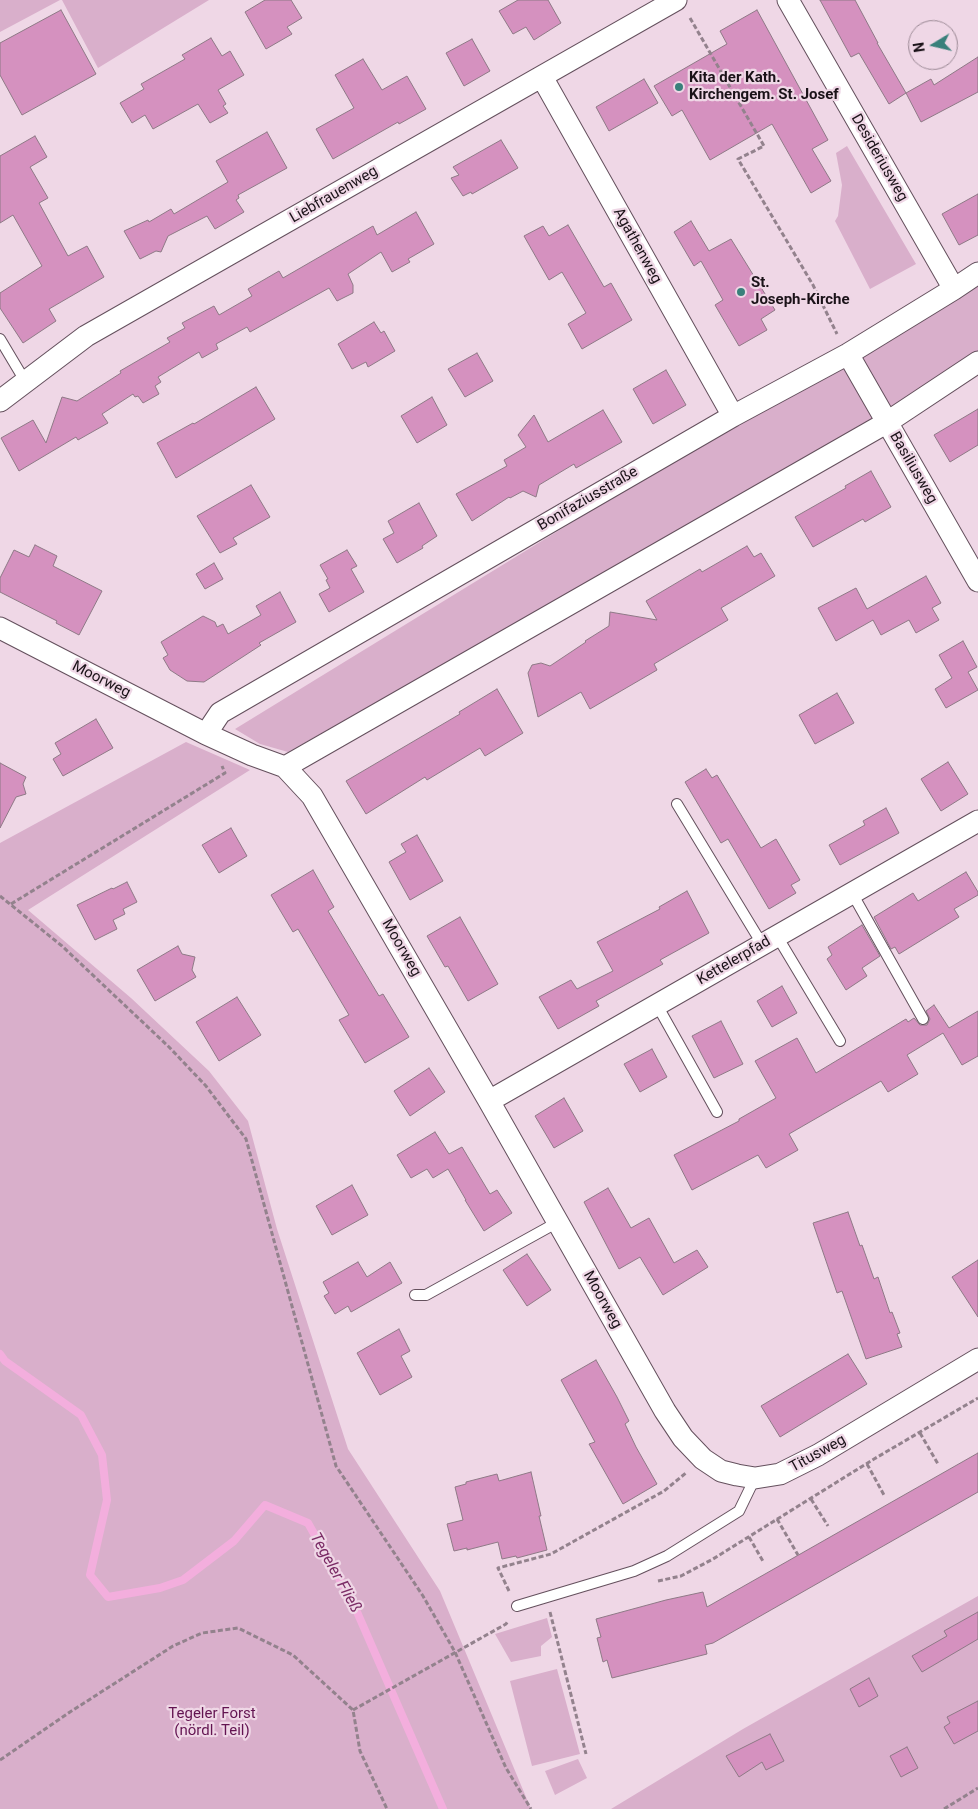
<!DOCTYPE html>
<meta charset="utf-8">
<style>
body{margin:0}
#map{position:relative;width:978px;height:1809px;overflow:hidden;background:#efd7e6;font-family:Roboto,sans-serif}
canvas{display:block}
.north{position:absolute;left:908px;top:20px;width:50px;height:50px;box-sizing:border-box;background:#efd7e6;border:1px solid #9a8894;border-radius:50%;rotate:261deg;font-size:14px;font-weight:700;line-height:20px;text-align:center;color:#1a1218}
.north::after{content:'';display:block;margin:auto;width:18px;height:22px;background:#39807b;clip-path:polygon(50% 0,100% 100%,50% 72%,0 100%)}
</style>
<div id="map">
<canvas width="978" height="1809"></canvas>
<div class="north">N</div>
</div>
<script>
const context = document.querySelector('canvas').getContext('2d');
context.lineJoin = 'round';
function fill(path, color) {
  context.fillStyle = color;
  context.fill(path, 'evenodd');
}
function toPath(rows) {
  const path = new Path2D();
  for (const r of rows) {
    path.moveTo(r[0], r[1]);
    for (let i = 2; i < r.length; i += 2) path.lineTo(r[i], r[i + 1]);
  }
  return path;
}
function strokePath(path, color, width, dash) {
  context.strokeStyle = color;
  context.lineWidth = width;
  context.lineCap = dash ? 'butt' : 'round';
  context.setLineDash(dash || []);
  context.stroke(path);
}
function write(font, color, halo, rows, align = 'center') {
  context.font = font + ' Roboto,sans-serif';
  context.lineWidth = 4.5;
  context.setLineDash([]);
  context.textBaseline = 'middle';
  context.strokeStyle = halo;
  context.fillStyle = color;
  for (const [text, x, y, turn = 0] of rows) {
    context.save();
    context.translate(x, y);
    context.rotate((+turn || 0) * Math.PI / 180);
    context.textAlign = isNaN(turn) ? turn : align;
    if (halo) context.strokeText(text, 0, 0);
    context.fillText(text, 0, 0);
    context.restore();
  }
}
fill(toPath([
 [0,0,60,0,0,32],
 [62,0,209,0,98,68],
 [847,146,916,264,870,289,835,221,838,216,842,185,836,153],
 [978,283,978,354,870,425,288,752,260,744,235,729,739,420],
 [186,742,250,770,28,910,131,998,209,1071,248,1121,277,1229,348,1449,440,1591,531,1809,0,1809,0,843],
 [978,1596,978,1809,611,1809,743,1729],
 [547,1618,552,1637,541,1646,541,1656,511,1662,495,1634],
 [557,1669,580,1754,532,1766,510,1681],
 [578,1759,587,1778,555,1795,545,1771]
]), '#d9afcb');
strokePath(toPath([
 [0,1354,5,1361,81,1415,102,1455,107,1500,90,1575,108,1597,160,1588,183,1580,234,1541,265,1505,308,1523,354,1605,443,1809]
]), '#f3aedd', 8);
const building = toPath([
 [265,0,291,0,302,18,287,27,292,34,266,49,245,12,265,0],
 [518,0,548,0,561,23,534,40,526,27,513,34,499,11,518,0],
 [820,0,855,0,878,43,877,43,906,93,889,104,859,53,851,57,820,0],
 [61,10,96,74,22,115,0,75,0,43,61,10],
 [757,10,828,140,812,149,831,181,811,193,772,124,710,160,682,110,672,116,654,86,727,44,720,31,757,10],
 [211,38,222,56,230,51,244,75,218,90,226,104,223,106,228,113,210,123,198,104,153,129,145,115,132,123,120,103,144,89,141,84,185,59,182,55,211,38],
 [472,39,490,71,464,86,446,53,472,39],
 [978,57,978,92,921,122,906,93,931,79,934,85,978,57],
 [363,59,382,90,407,76,426,109,399,124,398,122,333,159,316,129,354,108,335,75,363,59],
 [644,79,658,103,609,131,596,107,644,79],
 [267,132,287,168,238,195,239,198,236,200,244,212,215,229,207,216,168,236,161,252,156,251,140,259,124,231,148,220,149,222,171,209,174,214,228,182,216,161,267,132],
 [35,136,47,157,30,167,48,198,39,203,68,256,87,246,104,277,49,309,56,321,23,343,0,308,0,293,42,266,13,215,0,223,0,156,35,136],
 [501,140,518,168,472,194,471,192,463,196,451,178,459,175,453,167,501,140],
 [978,194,978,235,959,245,942,214,978,194],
 [416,212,434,244,408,259,410,262,392,272,381,252,348,274,353,285,353,293,337,301,329,288,250,332,247,327,216,344,218,349,202,358,199,352,158,377,161,382,155,386,159,394,143,403,138,396,135,397,133,394,102,414,108,423,78,440,76,437,19,471,1,438,33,420,46,443,62,397,77,401,121,373,120,371,170,342,167,338,185,328,182,323,214,306,219,315,252,296,248,289,279,271,283,278,373,226,377,235,416,212],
 [691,221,709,251,731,239,775,310,761,319,767,330,739,346,715,305,723,300,701,261,694,266,674,232,691,221],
 [568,225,604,287,611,283,632,320,582,349,568,324,586,313,562,272,549,280,524,236,543,226,549,236,568,225],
 [374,322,381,333,384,331,395,351,368,367,366,362,352,369,338,344,374,322],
 [477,353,493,381,465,397,448,369,477,353],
 [666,370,686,405,653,424,633,389,666,370],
 [256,387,275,419,176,478,157,443,193,423,194,424,256,387],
 [432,397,447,425,417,443,401,416,432,397],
 [978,409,978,445,950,462,934,435,978,409],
 [603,410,622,442,576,468,574,464,539,485,536,497,523,491,510,498,509,497,472,521,456,494,507,466,504,460,526,447,518,435,534,415,548,442,603,410],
 [871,471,891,507,865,522,863,519,813,547,795,517,846,488,845,486,871,471],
 [251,485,270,517,233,538,237,544,220,553,197,516,251,485],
 [419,503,437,536,422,546,423,548,397,563,383,539,394,533,388,521,419,503],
 [35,545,57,556,53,566,102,591,79,635,56,623,57,621,0,592,0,578,14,550,29,557,35,545],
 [747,546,754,557,761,553,775,576,721,608,728,620,654,664,657,670,590,709,581,692,538,717,528,673,532,665,541,663,550,666,586,642,585,641,609,626,610,612,657,620,646,601,700,569,702,572,747,546],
 [347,550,357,566,351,569,364,592,329,612,319,594,330,588,326,580,328,579,320,565,347,550],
 [214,563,223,579,205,589,196,574,214,563],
 [926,576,941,603,932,608,939,620,916,633,909,620,881,635,873,620,836,641,818,608,856,588,867,609,926,576],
 [280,592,296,622,259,643,261,645,204,682,187,681,170,670,163,658,168,655,161,642,203,616,215,622,217,627,223,624,228,634,261,615,256,606,280,592],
 [963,641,977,667,968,672,978,690,946,708,935,689,952,678,939,655,963,641],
 [497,689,523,733,485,756,480,748,427,780,425,777,366,814,346,781,460,714,459,712,497,689],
 [837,693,854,723,815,744,799,715,837,693],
 [96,719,113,748,63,776,53,759,61,754,55,743,96,719],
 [948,762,968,794,941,811,921,779,948,762],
 [0,763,26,777,23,784,26,794,16,797,0,828,0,763],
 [706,769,712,778,717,775,761,848,776,839,800,880,791,885,796,893,769,909,728,839,721,843,685,782,706,769],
 [886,808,899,833,840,865,829,845,865,825,863,821,886,808],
 [231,828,247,856,219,873,202,845,231,828],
 [417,835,443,881,410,900,389,862,406,852,401,844,417,835],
 [313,870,334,907,328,911,379,996,383,994,409,1037,365,1063,339,1020,349,1015,298,929,293,932,271,895,313,870],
 [966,872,978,892,978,895,954,909,959,917,899,954,895,947,891,949,874,917,913,893,918,901,966,872],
 [127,882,137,902,123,909,125,914,113,920,117,929,95,940,77,905,112,888,113,889,127,882],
 [687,891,709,933,660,960,663,964,596,1001,599,1006,558,1029,539,997,571,980,577,989,613,971,597,942,660,909,659,907,687,891],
 [460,917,498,984,468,1001,448,966,445,967,427,936,460,917],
 [862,925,880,956,862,968,867,976,846,990,827,959,832,955,828,947,862,925],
 [178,946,182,954,195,957,192,970,196,977,155,1001,137,970,178,946],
 [782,986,797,1013,772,1027,757,1001,782,986],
 [237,997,261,1035,219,1061,196,1022,237,997],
 [934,1005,949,1028,978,1011,978,1056,962,1065,943,1033,907,1055,918,1074,888,1092,881,1081,789,1134,798,1150,766,1168,758,1155,692,1190,674,1155,739,1121,739,1119,776,1098,755,1061,797,1038,816,1073,906,1019,908,1022,914,1018,920,1025,927,1025,930,1019,926,1011,934,1005],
 [721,1021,743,1064,714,1078,692,1036,721,1021],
 [652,1049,667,1077,640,1092,624,1064,652,1049],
 [429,1068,445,1092,410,1116,394,1091,429,1068],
 [564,1098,583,1131,554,1148,535,1116,564,1098],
 [435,1132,449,1154,462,1147,490,1194,497,1190,512,1213,484,1231,465,1200,466,1200,448,1169,433,1178,427,1169,411,1178,397,1155,435,1132],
 [352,1185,368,1215,332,1235,316,1206,352,1185],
 [608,1188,631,1228,649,1218,674,1263,697,1250,708,1267,663,1295,640,1257,619,1269,584,1202,608,1188],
 [848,1212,860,1246,862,1245,874,1279,878,1277,890,1313,892,1312,900,1333,897,1334,902,1347,866,1359,842,1291,837,1293,813,1223,848,1212],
 [527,1254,551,1290,527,1306,503,1270,527,1254],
 [978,1260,978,1317,952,1277,978,1260],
 [358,1262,367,1277,390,1262,402,1283,351,1312,348,1306,335,1314,324,1296,329,1293,323,1282,358,1262],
 [399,1329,410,1351,401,1356,412,1377,380,1395,357,1353,399,1329],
 [848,1354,867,1384,780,1437,761,1406,848,1354],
 [596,1360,617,1397,629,1421,625,1424,636,1447,657,1484,623,1504,589,1444,595,1442,561,1380,596,1360],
 [978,1453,978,1492,713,1643,705,1645,707,1654,612,1678,607,1660,603,1662,597,1638,601,1637,596,1619,666,1600,703,1592,707,1607,978,1453],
 [531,1472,541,1516,539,1516,547,1550,517,1558,516,1556,502,1559,498,1542,467,1550,467,1548,454,1551,447,1524,463,1520,455,1487,466,1484,466,1482,497,1474,499,1481,531,1472],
 [978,1612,978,1639,922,1672,912,1656,947,1636,944,1631,978,1612],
 [869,1678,878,1696,859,1707,850,1689,869,1678],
 [978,1701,978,1731,954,1744,944,1727,950,1723,947,1717,978,1701],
 [770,1734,784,1761,766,1770,762,1762,739,1777,726,1756,770,1734],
 [907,1747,918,1768,901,1777,890,1756,907,1747]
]);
fill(building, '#d591bf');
strokePath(building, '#8e7986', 1);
const lane = toPath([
 [0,339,25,381],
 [677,804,762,944],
 [852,893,923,1019],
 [777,936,840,1041],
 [657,1005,717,1112],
 [415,1295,426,1295,558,1222],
 [517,1606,634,1571,667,1556,739,1511,755,1478]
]);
const street = toPath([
 [788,0,954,289],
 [542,77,733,416],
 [848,354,978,581],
 [0,401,86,336,676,0],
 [0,628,206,734,252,755,285,767,312,796,489,1101,665,1411,683,1438,703,1459,721,1471,737,1475,755,1478,780,1474,818,1455,978,1359],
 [206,734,220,713,733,416,848,354,954,289,978,273],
 [285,767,886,423,978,362],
 [489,1101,978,821]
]);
strokePath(lane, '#64505d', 12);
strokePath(street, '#64505d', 23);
strokePath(toPath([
 [690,18,764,146,738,159,813,285,837,334],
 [0,896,62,946,169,1047,206,1086,246,1139,336,1466,423,1596,455,1652,506,1768,531,1809],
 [11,904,225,773,222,766],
 [920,1433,938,1464],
 [867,1464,884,1495],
 [811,1499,828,1526],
 [777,1519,798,1555],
 [749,1537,764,1563],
 [658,1581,681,1576,713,1559,874,1459,978,1398],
 [509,1591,498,1568,551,1554,664,1491,687,1472],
 [550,1612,586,1754],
 [353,1710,506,1624,508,1621],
 [0,1760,70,1712,173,1646,202,1633,238,1628,293,1655,353,1710,360,1751,387,1809],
 [944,1809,978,1788]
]), '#93828d', 3, [5, 2.5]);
strokePath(lane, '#fff', 10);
strokePath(street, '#fff', 21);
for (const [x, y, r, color] of [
 [679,87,5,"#39807b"],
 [741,292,5,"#39807b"]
]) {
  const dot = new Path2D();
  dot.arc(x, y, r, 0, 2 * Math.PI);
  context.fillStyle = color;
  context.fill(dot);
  strokePath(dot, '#efd7e6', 2);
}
write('bold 15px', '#1a1218', '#efd7e6', [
 ["Kita der Kath.",689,78],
 ["Kirchengem. St. Josef",689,95],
 ["St.",751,283],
 ["Joseph-Kirche",751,300]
], 'left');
write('15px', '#1a1218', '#efd7e6', [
 ["Desideriusweg",879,158,60],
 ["Liebfrauenweg",334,195,-30],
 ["Agathenweg",637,246,61],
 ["Basiliusweg",913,468,60],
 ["Bonifaziusstraße",588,499,-30],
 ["Moorweg",101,680,27],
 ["Moorweg",401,948,60],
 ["Kettelerpfad",734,961,-30],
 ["Moorweg",602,1300,61],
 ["Titusweg",818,1454,-29]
]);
write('15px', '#631451', '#efd7e6', [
 ["Tegeler Forst",212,1714],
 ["(nördl. Teil)",212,1731]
]);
write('italic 16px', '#7b2c66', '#efd7e6', [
 ["Tegeler Fließ",335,1573,61]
]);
</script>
